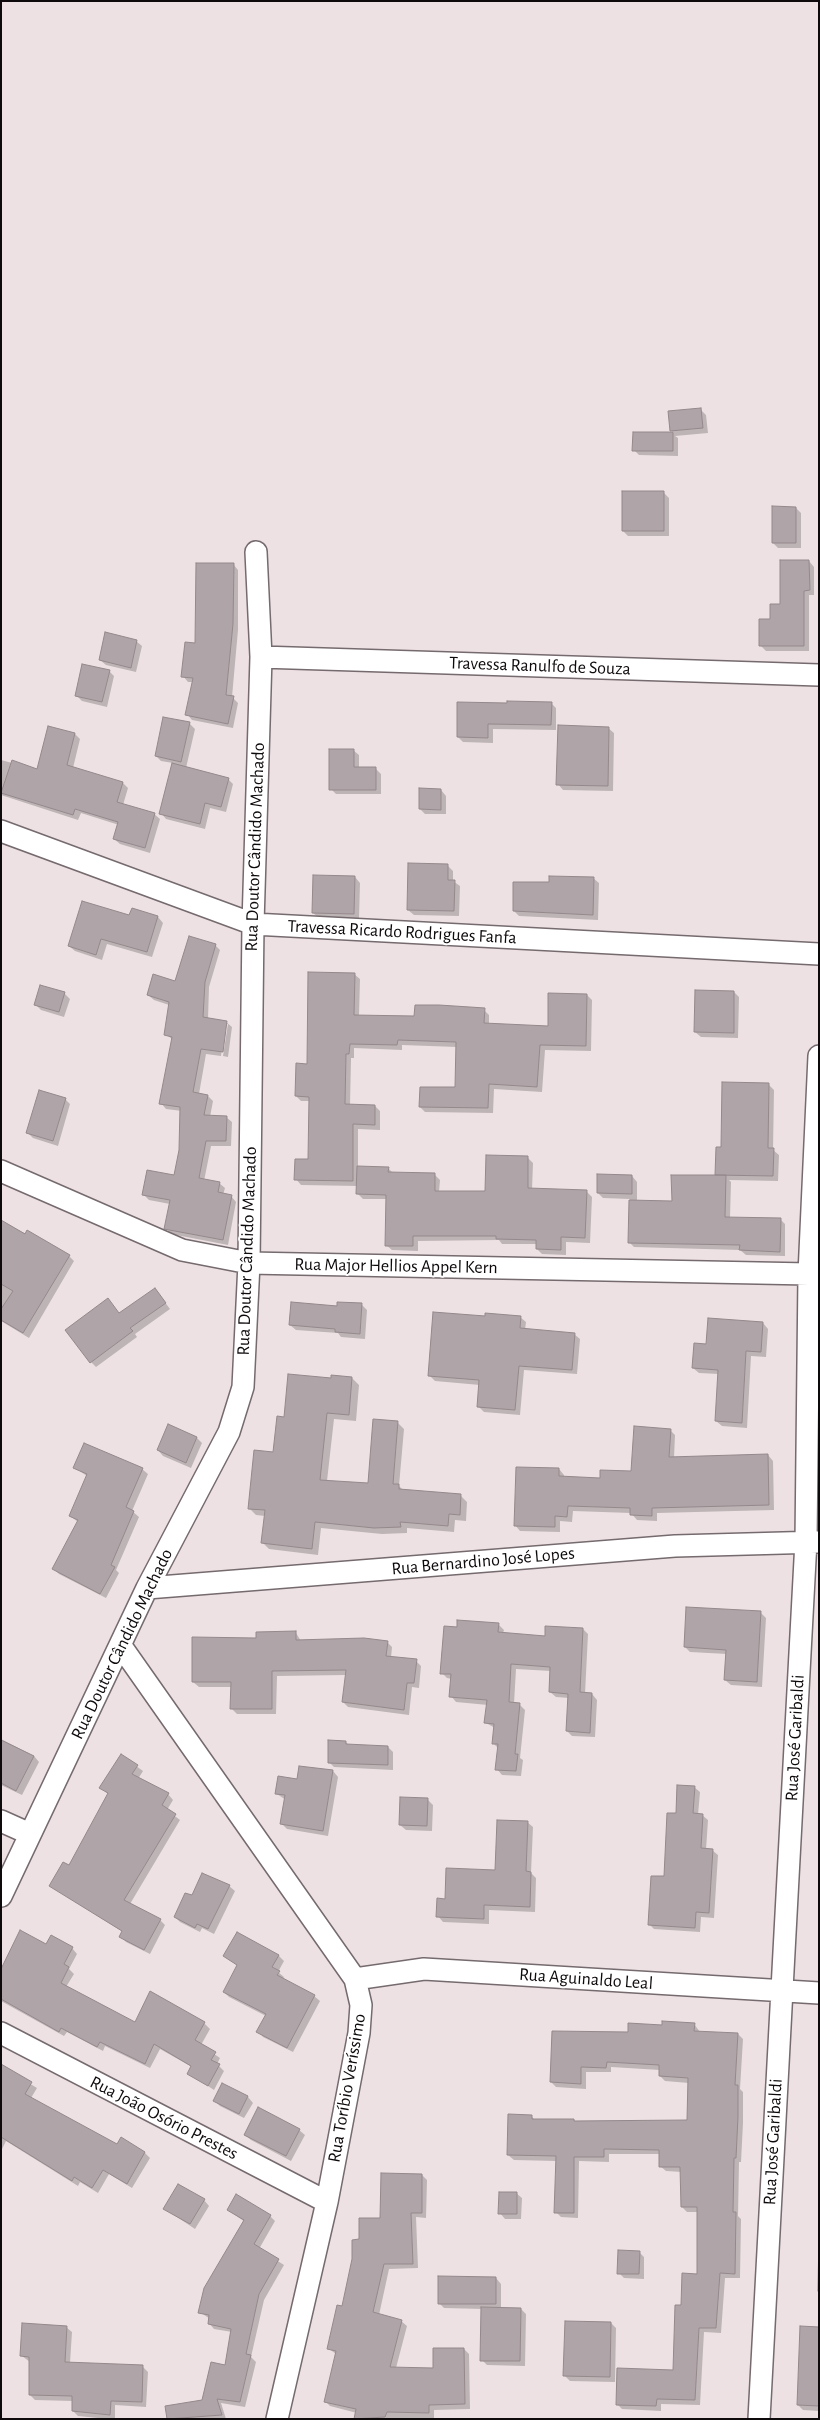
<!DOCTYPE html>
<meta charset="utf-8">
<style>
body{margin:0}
#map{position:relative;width:820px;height:2420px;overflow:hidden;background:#ede1e4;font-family:"Alegreya Sans",sans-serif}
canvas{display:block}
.frame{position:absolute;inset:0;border:2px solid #0e0a0b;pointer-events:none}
</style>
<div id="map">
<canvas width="820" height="2420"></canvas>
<div class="frame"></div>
</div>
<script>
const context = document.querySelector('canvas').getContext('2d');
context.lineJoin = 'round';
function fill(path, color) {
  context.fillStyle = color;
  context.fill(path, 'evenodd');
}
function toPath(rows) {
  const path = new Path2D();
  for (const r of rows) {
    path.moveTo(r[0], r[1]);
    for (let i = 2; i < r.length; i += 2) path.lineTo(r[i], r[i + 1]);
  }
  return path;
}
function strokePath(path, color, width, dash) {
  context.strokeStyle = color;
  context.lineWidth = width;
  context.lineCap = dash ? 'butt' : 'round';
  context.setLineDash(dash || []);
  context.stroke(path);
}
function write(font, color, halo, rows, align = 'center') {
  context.font = font + ' "Alegreya Sans",sans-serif';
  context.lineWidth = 4;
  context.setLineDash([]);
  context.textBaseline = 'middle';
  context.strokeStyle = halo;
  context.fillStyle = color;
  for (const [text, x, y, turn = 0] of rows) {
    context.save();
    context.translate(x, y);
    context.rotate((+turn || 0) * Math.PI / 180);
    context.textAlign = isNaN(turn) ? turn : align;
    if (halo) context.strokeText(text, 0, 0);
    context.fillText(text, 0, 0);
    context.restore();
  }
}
fill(toPath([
 [701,410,706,415,708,433,675,436,678,438,678,456,639,455,634,450,634,433,674,433,671,430],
 [663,492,669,498,669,536,628,536,623,531],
 [796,508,801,513,801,548,778,548,773,543],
 [809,561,814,567,814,595,809,595,809,651,766,651,760,645,771,620],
 [233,564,238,570,238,630,232,697,238,703,233,728,192,720,187,714,193,682,188,682,183,676],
 [136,641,142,646,136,672,106,665,100,660],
 [109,671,114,676,107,707,82,701,76,695],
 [459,703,551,703,556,708,556,730,493,729,493,743,463,742,458,737],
 [189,723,195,729,186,768,228,779,233,784,226,812,210,808,205,829,166,819,161,813,173,763,161,761,156,756],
 [608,728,614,733,613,791,563,790,558,784],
 [75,734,80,739,73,768,123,783,128,788,123,805,154,814,160,819,150,853,120,844,114,839,119,825,81,813,78,820,1,795,1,760,38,770],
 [353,750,359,755,359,768,376,769,381,774,381,794,336,794,331,789],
 [441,790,446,796,446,814,425,814,420,809],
 [448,866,453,871,453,881,460,886,459,916,414,915,408,910],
 [355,877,360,883,359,919,319,918,313,913],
 [593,878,599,883,598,920,519,916,514,911],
 [130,917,158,917,163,923,152,957,107,944,102,960,75,951,69,946],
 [215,945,220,950,209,987,208,1019,226,1022,232,1027,228,1057,223,1056,228,1024,225,1024,221,1056,206,1054,199,1094,208,1096,213,1101,210,1117,226,1117,232,1122,231,1146,211,1146,204,1181,219,1183,225,1188,223,1195,231,1196,236,1202,228,1245,171,1234,166,1228,170,1204,149,1200,143,1194,175,1177,180,1150,182,1111,166,1109,161,1103,173,1040,166,1034,169,1005,154,1000,148,995,176,982],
 [354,974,360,979,359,1016,416,1017,484,1010,489,1015,489,1024,549,1028,587,995,592,1000,591,1051,545,1050,542,1092,494,1089,493,1113,425,1112,420,1107,456,1089,457,1047,402,1045,402,1050,354,1048,354,1058,351,1058,350,1106,375,1106,380,1111,380,1130,358,1129,358,1167,388,1168,393,1173,434,1174,440,1180,439,1192,486,1192,528,1158,533,1163,532,1190,587,1192,592,1197,590,1243,566,1242,566,1255,542,1254,537,1249,537,1244,502,1244,499,1240,418,1241,418,1251,392,1250,386,1245,388,1199,363,1199,358,1194,358,1186,301,1185,296,1179,309,1160,310,1101,301,1101,296,1096,308,1065],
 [734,992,739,997,738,1038,701,1037,695,1032],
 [64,993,70,999,64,1017,41,1010,36,1005],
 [769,1085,774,1090,773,1150,779,1155,778,1181,729,1180,731,1182,730,1218,780,1219,785,1224,785,1256,746,1255,740,1250,634,1247,629,1242,630,1199,603,1198,598,1193,632,1176,637,1182,637,1201,673,1202,719,1177,722,1149],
 [65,1099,70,1104,58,1146,33,1138,28,1133],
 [1,1221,69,1256,74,1261,29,1338,1,1321],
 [155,1289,170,1309,135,1334,137,1337,96,1367,91,1362,120,1314],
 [362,1305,367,1310,365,1339,341,1337,338,1333,296,1330,290,1325,338,1308],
 [520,1317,526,1322,525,1330,574,1334,580,1339,577,1374,524,1370,520,1415,484,1412,478,1406,480,1385,435,1381,430,1376],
 [763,1323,768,1329,766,1357,751,1356,747,1428,722,1426,716,1421,719,1374,699,1373,693,1368,707,1345],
 [352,1378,359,1385,356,1421,334,1419,327,1481,369,1485,397,1422,404,1429,399,1486,404,1491,461,1496,467,1502,466,1521,455,1520,454,1532,407,1528,407,1533,382,1534,321,1528,318,1555,269,1549,262,1542,265,1516,256,1515,249,1508,274,1453,285,1418,332,1379],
 [670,1430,675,1435,674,1458,768,1455,773,1461,774,1510,657,1513,657,1521,637,1520,631,1513,573,1511,572,1522,560,1521,560,1532,520,1531,515,1525,559,1469,564,1475,564,1478,601,1479,632,1472],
 [197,1438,202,1443,191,1468,163,1456,158,1450],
 [75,1468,142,1469,148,1474,132,1511,139,1517,116,1570,119,1573,106,1598,59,1574,54,1569,78,1522,70,1516,87,1476],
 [760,1612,766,1618,762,1687,731,1685,725,1680,727,1654,690,1652,685,1647],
 [498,1624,504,1630,503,1633,546,1637,583,1629,588,1634,585,1694,592,1694,597,1700,595,1737,572,1736,567,1731,569,1698,556,1697,550,1692,551,1671,516,1669,514,1704,519,1704,525,1710,520,1758,523,1760,521,1776,502,1775,497,1769,499,1749,493,1743,495,1728,486,1723,488,1705,456,1702,451,1696,452,1679,447,1678,442,1673],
 [296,1633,301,1641,387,1642,392,1647,391,1658,416,1661,421,1666,419,1688,412,1687,409,1715,348,1707,343,1702,346,1675,277,1676,276,1714,237,1714,232,1709,232,1687,199,1687,193,1682,257,1639],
 [1,1739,34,1756,39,1762,22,1795,1,1785],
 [345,1742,349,1745,388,1747,393,1752,393,1770,334,1767,329,1762],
 [121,1755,143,1771,138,1779,168,1794,173,1800,167,1810,180,1820,130,1904,160,1920,165,1925,150,1954,126,1942,121,1937,123,1932,50,1886,70,1867,108,1794,101,1788],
 [300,1767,333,1771,338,1777,328,1836,287,1829,282,1824,286,1800,277,1794,298,1780],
 [694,1787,700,1792,698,1815,702,1815,708,1820,706,1850,712,1850,718,1855,714,1918,701,1917,700,1932,654,1929,649,1924,665,1878,677,1815],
 [427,1799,433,1805,432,1831,406,1830,400,1825],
 [527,1822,533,1827,531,1873,536,1878,535,1912,489,1910,489,1924,443,1922,438,1916,496,1871],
 [229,1886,235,1891,214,1934,202,1928,200,1932,180,1922,175,1917],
 [47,1946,72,1948,77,1954,69,1969,74,1974,66,1987,135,2024,150,1993,204,2023,210,2029,201,2045,220,2058,217,2064,224,2071,214,2090,188,2073,192,2067,160,2049,150,2068,105,2046,103,2051,67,2032,64,2036,1,2001,1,1970],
 [224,1956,279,1956,284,1961,278,1972,284,1977,283,1979,314,1996,320,2001,293,2052,263,2037,258,2031,266,2016,229,1997,224,1992,238,1966],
 [694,2024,700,2032,738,2034,743,2039,740,2089,743,2092,743,2123,741,2162,739,2162,738,2216,741,2219,740,2278,725,2278,721,2333,704,2332,700,2405,661,2404,661,2411,622,2409,617,2404,674,2371,698,2275,699,2212,687,2212,682,2207,682,2172,666,2171,660,2166,660,2154,609,2154,609,2162,579,2161,578,2218,561,2217,556,2212,557,2161,514,2160,508,2155,531,2116,535,2120,574,2120,576,2122,689,2121,689,2083,665,2081,660,2076,660,2070,611,2067,611,2072,586,2072,586,2089,556,2087,551,2082,629,2033,663,2026],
 [1,2066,37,2088,31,2098,117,2146,121,2139,145,2153,150,2158,132,2188,109,2174,98,2193,80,2182,78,2186,6,2141,1,2151],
 [223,2085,248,2097,253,2103,244,2118,220,2106,214,2100],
 [259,2109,299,2130,305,2135,291,2161,251,2140,245,2135],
 [422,2175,427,2180,426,2218,416,2217,418,2268,389,2269,379,2315,401,2321,407,2326,396,2368,435,2369,464,2349,469,2354,470,2409,434,2410,434,2418,355,2419,357,2413,330,2406,325,2401,336,2354,328,2348,343,2307,360,2240],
 [516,2193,522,2198,521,2219,505,2219,500,2213],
 [204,2200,209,2206,195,2229,165,2209],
 [228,2210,270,2216,275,2221,259,2249,284,2265,264,2300,251,2357,256,2362,245,2407,221,2403,226,2419,168,2419,203,2401,226,2366,232,2332,214,2329,209,2323,210,2319,200,2312,245,2222],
 [639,2252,644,2257,644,2279,624,2278,619,2273],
 [818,2261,819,2261,819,2293,817,2291],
 [496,2278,501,2284,501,2308,521,2309,526,2314,525,2366,487,2365,482,2360,483,2309,444,2308,439,2303],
 [611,2323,616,2328,615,2382,570,2381,565,2376],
 [66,2327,72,2332,70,2363,143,2367,148,2372,146,2407,115,2405,115,2419,108,2419,78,2416,73,2411,73,2401,35,2400,30,2395,30,2362,22,2356],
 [819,2328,819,2411,803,2410,798,2405]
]), '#0003');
const building = toPath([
 [701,408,703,428,670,431,668,411,701,408],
 [633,432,673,432,673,451,632,451,633,432],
 [622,491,664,491,664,531,622,531,622,491],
 [772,506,796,507,796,543,772,543,772,506],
 [780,560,809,560,810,590,804,591,804,646,759,646,759,619,770,619,770,604,780,604,780,560],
 [196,563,234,563,233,624,226,695,234,696,228,724,185,715,193,678,181,677,185,642,195,643,196,563],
 [105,632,137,640,131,668,99,660,105,632],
 [82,664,110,670,102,702,75,696,82,664],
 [507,701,552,702,551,725,488,724,488,738,457,737,457,702,507,703,507,701],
 [163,717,190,722,181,762,155,756,163,717],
 [558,725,609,727,608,786,556,785,558,725],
 [48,726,75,733,67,765,123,782,117,802,155,813,145,848,113,839,118,822,75,809,73,815,1,793,12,760,37,769,48,726],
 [329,749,354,749,354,767,376,767,376,790,329,790,329,749],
 [172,763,229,778,221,807,205,803,200,824,159,814,172,763],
 [419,788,441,789,441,810,419,809,419,788],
 [408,863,448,864,448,880,455,880,454,911,407,910,408,863],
 [313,875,355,876,354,914,312,913,313,875],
 [549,876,594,877,593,915,513,911,513,882,549,882,549,876],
 [82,901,129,915,132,908,158,916,147,952,101,939,96,955,68,946,82,901],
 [189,936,216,944,205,982,203,1017,227,1021,223,1052,201,1049,193,1092,208,1095,204,1115,227,1116,226,1141,206,1141,199,1178,220,1182,218,1192,232,1195,223,1240,164,1229,170,1200,142,1195,147,1170,174,1175,179,1150,180,1107,159,1104,172,1037,164,1035,169,1002,147,995,153,974,175,981,189,936],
 [308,972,355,973,354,1015,414,1016,415,1005,439,1005,485,1008,484,1023,548,1026,548,993,587,994,586,1046,540,1045,537,1087,489,1084,488,1108,419,1107,420,1087,455,1087,456,1042,398,1040,397,1045,350,1044,349,1054,346,1054,345,1104,375,1105,375,1125,353,1124,353,1181,294,1180,295,1159,308,1159,309,1097,295,1096,296,1063,307,1064,308,972],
 [40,985,65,992,59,1012,34,1005,40,985],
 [695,990,734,991,734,1033,694,1032,695,990],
 [722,1082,769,1083,768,1148,774,1148,773,1176,715,1175,716,1147,721,1147,722,1082],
 [39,1090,66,1098,53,1141,26,1133,39,1090],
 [486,1155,528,1156,528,1188,587,1190,585,1238,561,1237,561,1250,536,1249,536,1240,496,1239,496,1236,413,1236,413,1246,385,1246,386,1195,356,1194,357,1166,389,1167,388,1172,435,1173,435,1191,485,1191,486,1155],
 [597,1174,632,1175,632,1194,597,1193,597,1174],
 [671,1175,726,1175,725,1217,781,1218,780,1252,739,1250,740,1245,628,1243,629,1200,672,1201,671,1175],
 [1,1220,25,1234,27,1230,70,1255,23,1333,1,1320,1,1309,13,1291,1,1284,1,1220],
 [155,1288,166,1303,130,1328,133,1331,90,1363,65,1330,108,1298,119,1313,155,1288],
 [291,1302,337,1306,337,1302,362,1303,360,1334,335,1332,335,1329,289,1325,291,1302],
 [433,1312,485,1316,485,1313,521,1316,520,1328,575,1333,572,1370,519,1366,515,1410,477,1407,479,1380,428,1376,433,1312],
 [708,1318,763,1322,761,1352,746,1351,742,1423,715,1421,718,1370,692,1368,694,1343,706,1344,708,1318],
 [288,1374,331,1378,331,1375,352,1377,349,1415,327,1413,320,1480,368,1483,373,1419,398,1421,393,1484,399,1484,399,1489,461,1494,460,1515,449,1514,448,1526,400,1522,401,1527,374,1528,315,1522,312,1549,261,1543,265,1510,248,1509,254,1450,273,1452,277,1416,284,1417,288,1374],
 [168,1424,197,1437,186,1463,157,1450,168,1424],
 [634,1426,671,1429,669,1457,768,1454,769,1505,652,1508,652,1516,630,1515,630,1508,568,1506,567,1517,555,1516,555,1527,514,1526,516,1467,559,1468,559,1476,600,1478,600,1470,631,1471,634,1426],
 [84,1443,143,1468,126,1507,134,1511,111,1565,115,1567,100,1594,52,1569,78,1520,69,1516,87,1474,73,1468,84,1443],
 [686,1607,761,1611,757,1682,724,1680,726,1650,684,1647,686,1607],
 [457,1620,499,1623,498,1632,545,1636,545,1626,583,1628,580,1692,592,1693,590,1733,566,1731,568,1694,549,1692,550,1667,511,1664,509,1702,520,1703,515,1754,518,1754,516,1771,495,1770,498,1744,492,1744,494,1724,484,1723,487,1700,449,1697,451,1674,440,1674,444,1626,457,1627,457,1620],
 [296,1631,296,1640,364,1638,388,1641,386,1656,417,1659,414,1683,407,1683,404,1710,342,1702,346,1670,272,1671,272,1709,230,1709,231,1682,192,1682,192,1637,256,1638,256,1632,296,1631],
 [1,1740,34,1756,16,1791,1,1783,1,1740],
 [328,1740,346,1741,346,1744,388,1746,388,1765,328,1763,328,1740],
 [121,1754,138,1765,132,1774,169,1793,162,1805,176,1814,124,1900,161,1919,144,1950,119,1937,122,1931,49,1886,63,1862,69,1865,108,1793,99,1788,121,1754],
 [299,1766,333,1770,323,1831,280,1824,285,1795,275,1794,278,1776,297,1779,299,1766],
 [677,1785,695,1786,693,1813,703,1814,701,1848,713,1849,709,1913,696,1912,695,1928,648,1925,651,1876,664,1876,667,1813,676,1813,677,1785],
 [400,1797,428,1798,427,1826,399,1825,400,1797],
 [497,1820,528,1821,526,1871,531,1872,530,1907,484,1905,484,1919,436,1917,437,1898,445,1899,446,1868,495,1870,497,1820],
 [202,1873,230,1885,208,1929,197,1924,195,1928,174,1917,185,1893,192,1895,202,1873],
 [20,1930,46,1944,51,1935,73,1947,64,1964,69,1967,61,1983,135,2022,150,1991,205,2022,195,2040,216,2052,211,2060,220,2064,208,2086,187,2074,191,2066,154,2044,145,2064,100,2042,97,2047,61,2028,59,2032,1,1999,1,1969,20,1930],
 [237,1932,279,1955,272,1967,280,1971,277,1975,315,1995,287,2048,256,2032,266,2014,223,1992,237,1965,223,1956,237,1932],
 [662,2021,695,2023,694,2031,738,2033,735,2085,738,2085,738,2117,736,2158,734,2158,733,2212,736,2212,735,2274,720,2273,716,2328,699,2328,695,2400,657,2399,656,2406,616,2405,617,2368,673,2370,675,2305,681,2305,682,2273,697,2274,697,2207,681,2207,680,2167,659,2167,659,2150,604,2149,604,2157,574,2157,574,2213,554,2213,556,2156,507,2155,508,2114,532,2115,532,2119,574,2119,574,2121,687,2120,688,2078,659,2076,659,2065,607,2062,606,2068,581,2067,581,2084,550,2082,552,2031,628,2032,628,2023,662,2025,662,2021],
 [1,2064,32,2082,25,2094,117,2144,121,2137,145,2152,127,2184,103,2170,92,2188,74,2177,72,2181,1,2137,1,2064],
 [222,2083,248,2096,239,2114,213,2101,222,2083],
 [258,2107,300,2129,286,2156,244,2135,258,2107],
 [381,2173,422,2174,422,2213,411,2213,413,2264,384,2264,373,2312,402,2320,390,2367,433,2368,433,2348,464,2348,465,2404,429,2405,429,2413,387,2412,385,2417,354,2419,356,2409,324,2402,336,2351,327,2349,337,2305,342,2306,352,2259,352,2240,359,2239,359,2218,380,2218,381,2173],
 [178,2184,205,2199,190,2224,163,2209,178,2184],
 [499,2192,517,2192,517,2214,498,2214,499,2192],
 [236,2194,271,2215,254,2244,279,2259,259,2294,246,2354,251,2355,240,2402,217,2399,222,2415,167,2419,165,2406,202,2400,211,2362,225,2365,231,2329,208,2324,209,2315,198,2313,204,2288,244,2220,227,2210,236,2194],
 [618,2250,640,2251,639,2274,617,2274,618,2250],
 [438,2276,496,2277,496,2304,438,2304,438,2276],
 [481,2307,521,2308,520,2361,480,2361,481,2307],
 [565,2321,611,2322,610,2377,563,2376,565,2321],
 [22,2323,67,2326,65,2362,143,2365,142,2402,111,2401,110,2415,72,2411,72,2396,29,2395,29,2357,20,2356,22,2323],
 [800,2326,819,2327,819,2406,797,2405,800,2326]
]);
fill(building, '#afa4a7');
strokePath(building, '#94888b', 1);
const minor = toPath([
 [261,657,819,675],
 [1,831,253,924,819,954],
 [1,1171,182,1250,249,1263,809,1274],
 [147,1588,675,1546,819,1542],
 [121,1646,355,1979,361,2005,359,2033,327,2202,277,2419],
 [1,1821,30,1834],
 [1,1896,147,1588,229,1432,243,1387,249,1263,253,924,261,657,256,552],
 [355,1979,424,1969,819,1993],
 [1,2033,327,2202],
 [759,2419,806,1541,809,1274,819,1056]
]);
strokePath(minor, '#756a6d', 24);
strokePath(minor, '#fff', 21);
write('18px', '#0e0a0b', '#fff', [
 ["Travessa Ranulfo de Souza",540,666,2],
 ["Rua Doutor Cândido Machado",255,847,-88],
 ["Travessa Ricardo Rodrigues Fanfa",402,932,3],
 ["Rua Doutor Cândido Machado",247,1251,-88],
 ["Rua Major Hellios Appel Kern",396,1266,1],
 ["Rua Bernardino José Lopes",483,1561,-5],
 ["Rua Doutor Cândido Machado",122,1644,-64],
 ["Rua José Garibaldi",795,1738,-87],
 ["Rua Aguinaldo Leal",586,1979,4],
 ["Rua Toríbio Veríssimo",347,2088,-80],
 ["Rua João Osório Prestes",164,2118,27],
 ["Rua José Garibaldi",773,2142,-87]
]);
</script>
